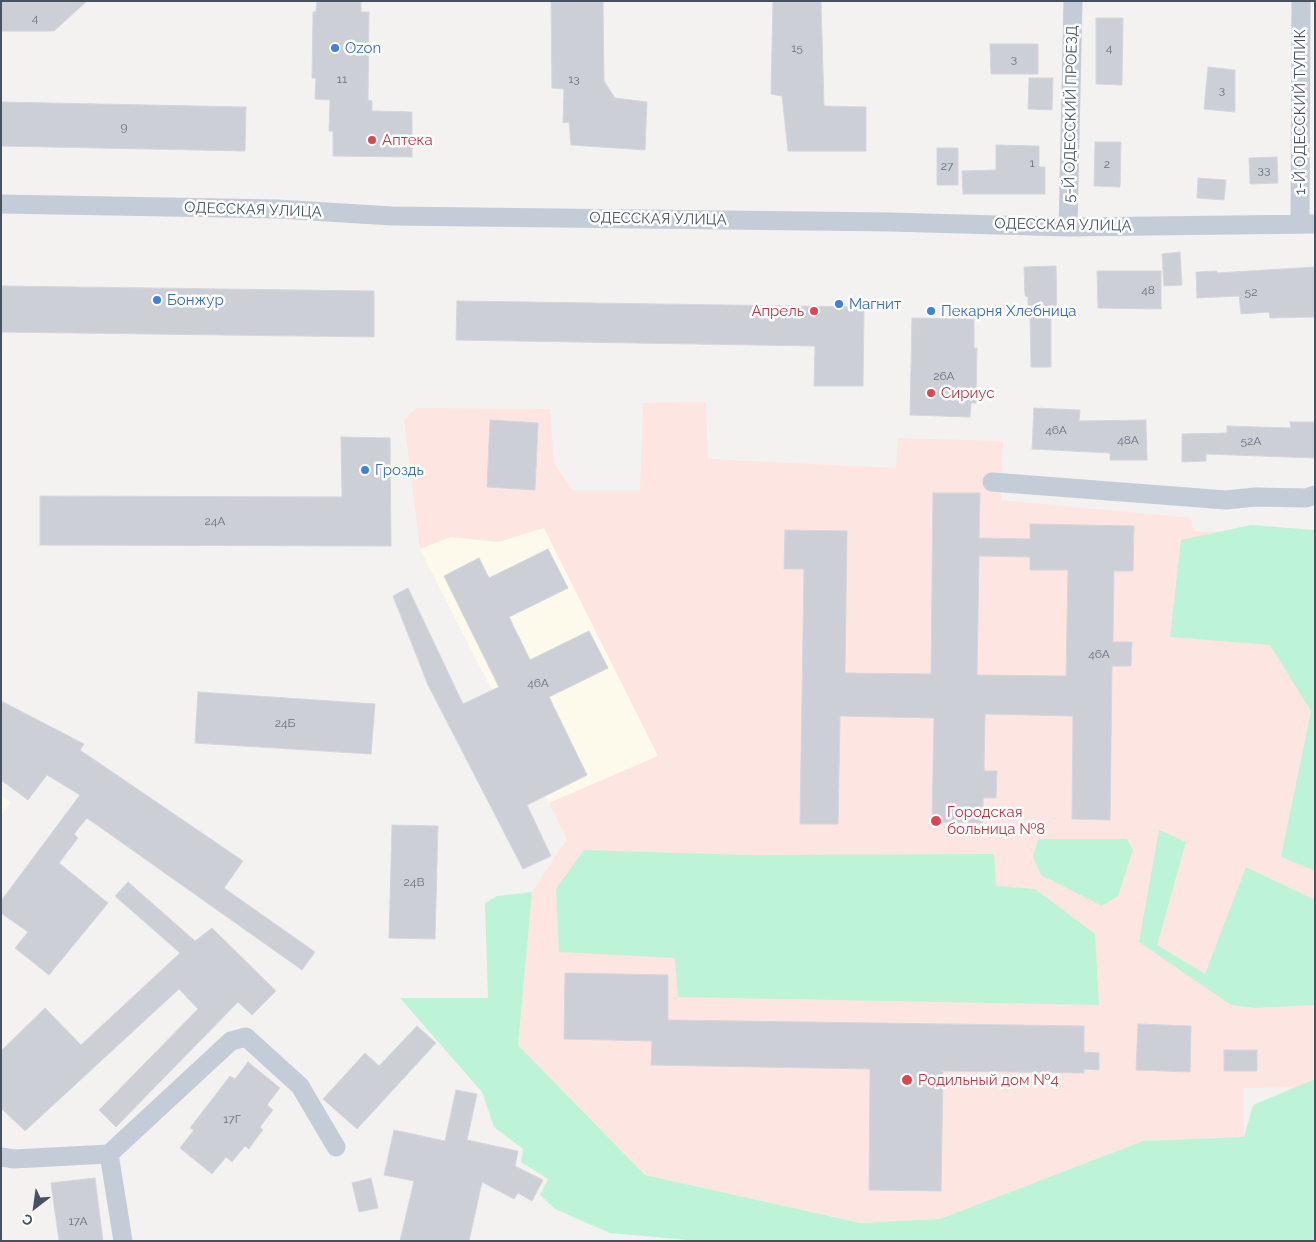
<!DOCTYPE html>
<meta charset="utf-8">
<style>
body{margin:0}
#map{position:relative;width:1316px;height:1242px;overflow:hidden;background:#f4f1f1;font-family:Raleway,sans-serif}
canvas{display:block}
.frame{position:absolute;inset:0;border:2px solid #475260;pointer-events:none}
.north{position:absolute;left:10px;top:1182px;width:50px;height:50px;-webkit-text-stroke:4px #fff;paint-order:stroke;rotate:210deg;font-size:14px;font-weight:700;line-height:20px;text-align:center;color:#475260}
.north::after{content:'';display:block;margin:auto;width:18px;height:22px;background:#475260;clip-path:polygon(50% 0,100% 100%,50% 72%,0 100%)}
</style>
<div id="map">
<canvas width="1316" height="1242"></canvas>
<div class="frame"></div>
<div class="north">С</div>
</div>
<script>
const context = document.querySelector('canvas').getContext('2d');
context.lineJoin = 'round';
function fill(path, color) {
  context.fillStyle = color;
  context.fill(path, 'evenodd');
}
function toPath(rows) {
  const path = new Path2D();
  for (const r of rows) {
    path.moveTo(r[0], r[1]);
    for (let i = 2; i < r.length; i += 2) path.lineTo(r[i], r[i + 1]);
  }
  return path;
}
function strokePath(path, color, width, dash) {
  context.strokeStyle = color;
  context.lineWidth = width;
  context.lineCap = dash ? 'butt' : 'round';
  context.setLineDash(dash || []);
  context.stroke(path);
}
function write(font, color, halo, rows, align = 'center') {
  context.font = font + ' Raleway,sans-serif';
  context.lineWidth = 5;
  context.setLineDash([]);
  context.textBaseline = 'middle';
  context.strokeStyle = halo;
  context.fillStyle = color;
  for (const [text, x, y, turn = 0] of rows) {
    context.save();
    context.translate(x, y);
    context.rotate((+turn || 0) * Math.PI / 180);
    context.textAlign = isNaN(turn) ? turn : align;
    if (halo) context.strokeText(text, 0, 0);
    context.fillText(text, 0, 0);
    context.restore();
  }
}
fill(toPath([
 [544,528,658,756,549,803,420,549,451,537,498,542],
 [1,795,11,802,1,815]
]), '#fefaeb');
fill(toPath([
 [706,402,708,459,896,468,898,438,1003,441,1001,500,1191,518,1193,531,1315,534,1315,1087,1244,1088,1244,1137,1143,1141,940,1219,860,1223,645,1175,518,1045,532,892,567,839,549,803,658,756,544,528,498,542,451,537,420,549,404,419,416,408,550,409,554,463,573,490,640,490,643,403]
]), '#fde6e1');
fill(toPath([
 [1251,525,1315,530,1315,871,1281,857,1311,711,1270,645,1170,637,1181,540],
 [1159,830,1186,842,1157,945,1205,974,1246,867,1315,900,1315,1005,1255,1008,1231,1005,1139,942],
 [1038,839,1127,839,1133,850,1118,896,1102,906,1041,875,1033,857],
 [584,850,749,855,994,854,996,886,1035,889,1095,934,1099,1005,678,997,675,958,559,952,556,889],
 [532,892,518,1045,645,1175,860,1223,940,1219,1143,1141,1244,1137,1253,1105,1315,1079,1315,1241,700,1241,610,1233,555,1209,540,1195,548,1179,521,1162,523,1149,494,1127,482,1092,400,998,488,998,485,903,497,896]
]), '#bdf3d7');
const building = toPath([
 [1,1,87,1,54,31,1,31,1,1],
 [317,1,361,1,361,12,369,12,368,100,372,101,372,111,412,112,412,157,333,156,333,131,329,131,330,100,315,99,316,78,312,78,313,12,316,12,317,1],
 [551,1,603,1,604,81,615,98,647,102,645,150,571,145,569,122,563,123,564,89,552,88,551,1],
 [773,1,821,1,824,106,866,107,866,151,788,151,782,96,771,94,773,1],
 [1096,18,1123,18,1122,85,1096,84,1096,18],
 [990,44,1038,44,1038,74,991,74,990,44],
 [1208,67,1235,70,1235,112,1204,109,1208,67],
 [1029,78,1053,78,1052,110,1028,109,1029,78],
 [1,102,246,107,245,151,1,146,1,102],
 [1095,142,1121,142,1120,187,1094,186,1095,142],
 [996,145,1039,146,1039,167,1045,167,1045,194,963,194,962,171,996,170,996,145],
 [937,148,958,148,958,185,937,185,937,148],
 [1277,157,1278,183,1250,184,1249,158,1277,157],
 [1198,178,1226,180,1224,200,1197,198,1198,178],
 [1180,252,1182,285,1164,286,1162,254,1180,252],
 [1056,266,1057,315,1051,315,1051,367,1031,367,1030,315,1028,315,1028,297,1025,296,1024,267,1056,266],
 [1315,267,1315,317,1270,318,1269,312,1241,314,1239,296,1197,298,1196,272,1217,271,1217,273,1315,267],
 [1097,271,1161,271,1161,309,1098,308,1097,271],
 [1,286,374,291,374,337,1,332,1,286],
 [457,301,864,307,863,386,814,386,815,346,456,340,457,301],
 [912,318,974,319,974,348,977,348,976,403,971,403,970,417,910,415,912,318],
 [1034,408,1080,410,1079,421,1146,420,1147,460,1110,460,1110,453,1032,449,1034,408],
 [490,420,538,423,535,490,487,487,490,420],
 [1290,422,1315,422,1315,458,1206,454,1206,461,1182,462,1182,434,1227,433,1227,426,1291,428,1290,422],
 [341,437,390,438,391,546,40,545,40,496,342,497,341,437],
 [933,493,980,493,979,538,1030,539,1030,524,1134,526,1133,571,1114,571,1113,642,1132,642,1131,666,1112,666,1110,820,1072,819,1073,716,985,714,984,771,997,771,996,798,983,798,983,823,932,822,934,718,840,716,838,824,800,824,804,569,784,569,785,530,847,531,845,673,931,674,933,493],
 [979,556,1030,557,1030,570,1068,570,1066,676,977,675,979,556],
 [548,549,568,588,509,617,530,660,589,631,608,668,549,697,587,775,527,805,551,856,523,869,428,685,393,596,408,588,463,704,499,687,444,576,479,558,489,578,548,549],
 [198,692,375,704,371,754,195,743,198,692],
 [1,701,84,744,80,750,243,861,224,888,315,952,302,970,87,818,74,834,78,838,59,863,108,903,49,975,15,948,28,932,1,913,1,901,80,795,47,775,28,800,1,780,1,701],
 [392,825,438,826,435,939,389,938,392,825],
 [128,882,195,941,212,928,276,991,252,1015,238,1002,116,1127,99,1110,198,1009,179,989,25,1131,1,1108,1,1051,45,1008,81,1045,180,953,115,896,128,882],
 [565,973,668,975,668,1020,1084,1026,1084,1052,1099,1053,1099,1070,1084,1069,1084,1073,943,1071,941,1191,869,1190,870,1069,651,1065,652,1041,564,1039,565,973],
 [1138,1024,1191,1026,1190,1072,1136,1070,1138,1024],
 [417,1026,436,1043,357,1129,323,1099,365,1053,379,1066,417,1026],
 [1224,1050,1257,1050,1257,1071,1224,1071,1224,1050],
 [248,1062,280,1088,267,1105,273,1110,260,1127,263,1130,256,1139,249,1149,245,1146,232,1162,226,1157,212,1174,180,1148,194,1130,190,1128,230,1076,235,1079,248,1062],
 [456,1090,477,1094,467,1140,518,1151,515,1166,543,1180,532,1201,518,1193,514,1199,482,1182,469,1241,400,1241,414,1181,384,1175,394,1130,445,1141,456,1090],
 [95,1178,103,1241,59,1241,51,1183,95,1178],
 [371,1178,378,1208,359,1212,352,1183,371,1178]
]);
fill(building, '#cdcfd7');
strokePath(building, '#d5d6dd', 1);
strokePath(toPath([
 [1,204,278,209,392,216,890,222,1068,227,1315,224],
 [1300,224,1301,1],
 [1068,227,1073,1],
 [992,482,1226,500,1255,497,1306,498,1315,495],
 [109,1154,123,1241],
 [1,1157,14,1159,109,1154,231,1041,246,1037,300,1086,336,1147]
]), '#c4ccd7', 19);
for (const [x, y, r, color] of [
 [335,48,5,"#3f7fe0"],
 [372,140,5,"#e0444e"],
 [157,300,5,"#3f7fe0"],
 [839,304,5,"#3f7fe0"],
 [814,311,5,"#e0444e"],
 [931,311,5,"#3f7fe0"],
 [931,393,5,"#e0444e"],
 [365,470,5,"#3f7fe0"],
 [936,821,6,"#e0444e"],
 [907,1080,6,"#e0444e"]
]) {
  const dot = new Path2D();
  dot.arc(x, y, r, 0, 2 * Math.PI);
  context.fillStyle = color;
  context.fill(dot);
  strokePath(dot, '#fff', 2);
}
write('12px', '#68717e', null, [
 ["4",35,18],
 ["15",797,48],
 ["4",1109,48],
 ["3",1014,59],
 ["11",342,79],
 ["13",574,79],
 ["3",1222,90],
 ["9",124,127],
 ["1",1032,163],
 ["2",1107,164],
 ["27",947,166],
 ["33",1264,170],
 ["48",1148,290],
 ["52",1251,292],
 ["26А",944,376],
 ["46А",1056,430],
 ["48А",1128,440],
 ["52А",1251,441],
 ["24А",215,521],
 ["46А",1099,654],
 ["46А",538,683],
 ["24Б",285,723],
 ["24В",414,882],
 ["17Г",232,1119],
 ["17А",78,1221]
]);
write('15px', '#366cbe', '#fff', [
 ["Ozon",345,48],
 ["Бонжур",167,300],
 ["Магнит",849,304],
 ["Пекарня Хлебница",941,311],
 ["Гроздь",375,470]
], 'left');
write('15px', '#475260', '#fff', [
 ["1-Й ОДЕССКИЙ ТУПИК",1300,112,-90],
 ["5-Й ОДЕССКИЙ ПРОЕЗД",1071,114,-89],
 ["ОДЕССКАЯ УЛИЦА",253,210,2],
 ["ОДЕССКАЯ УЛИЦА",658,219,1],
 ["ОДЕССКАЯ УЛИЦА",1063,225,1]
]);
write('15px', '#be3a42', '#fff', [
 ["Аптека",382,140],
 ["Апрель",804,311,"right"],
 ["Сириус",941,393],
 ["Городская",947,812],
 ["больница №8",947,829],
 ["Родильный дом №4",918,1080]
], 'left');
</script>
